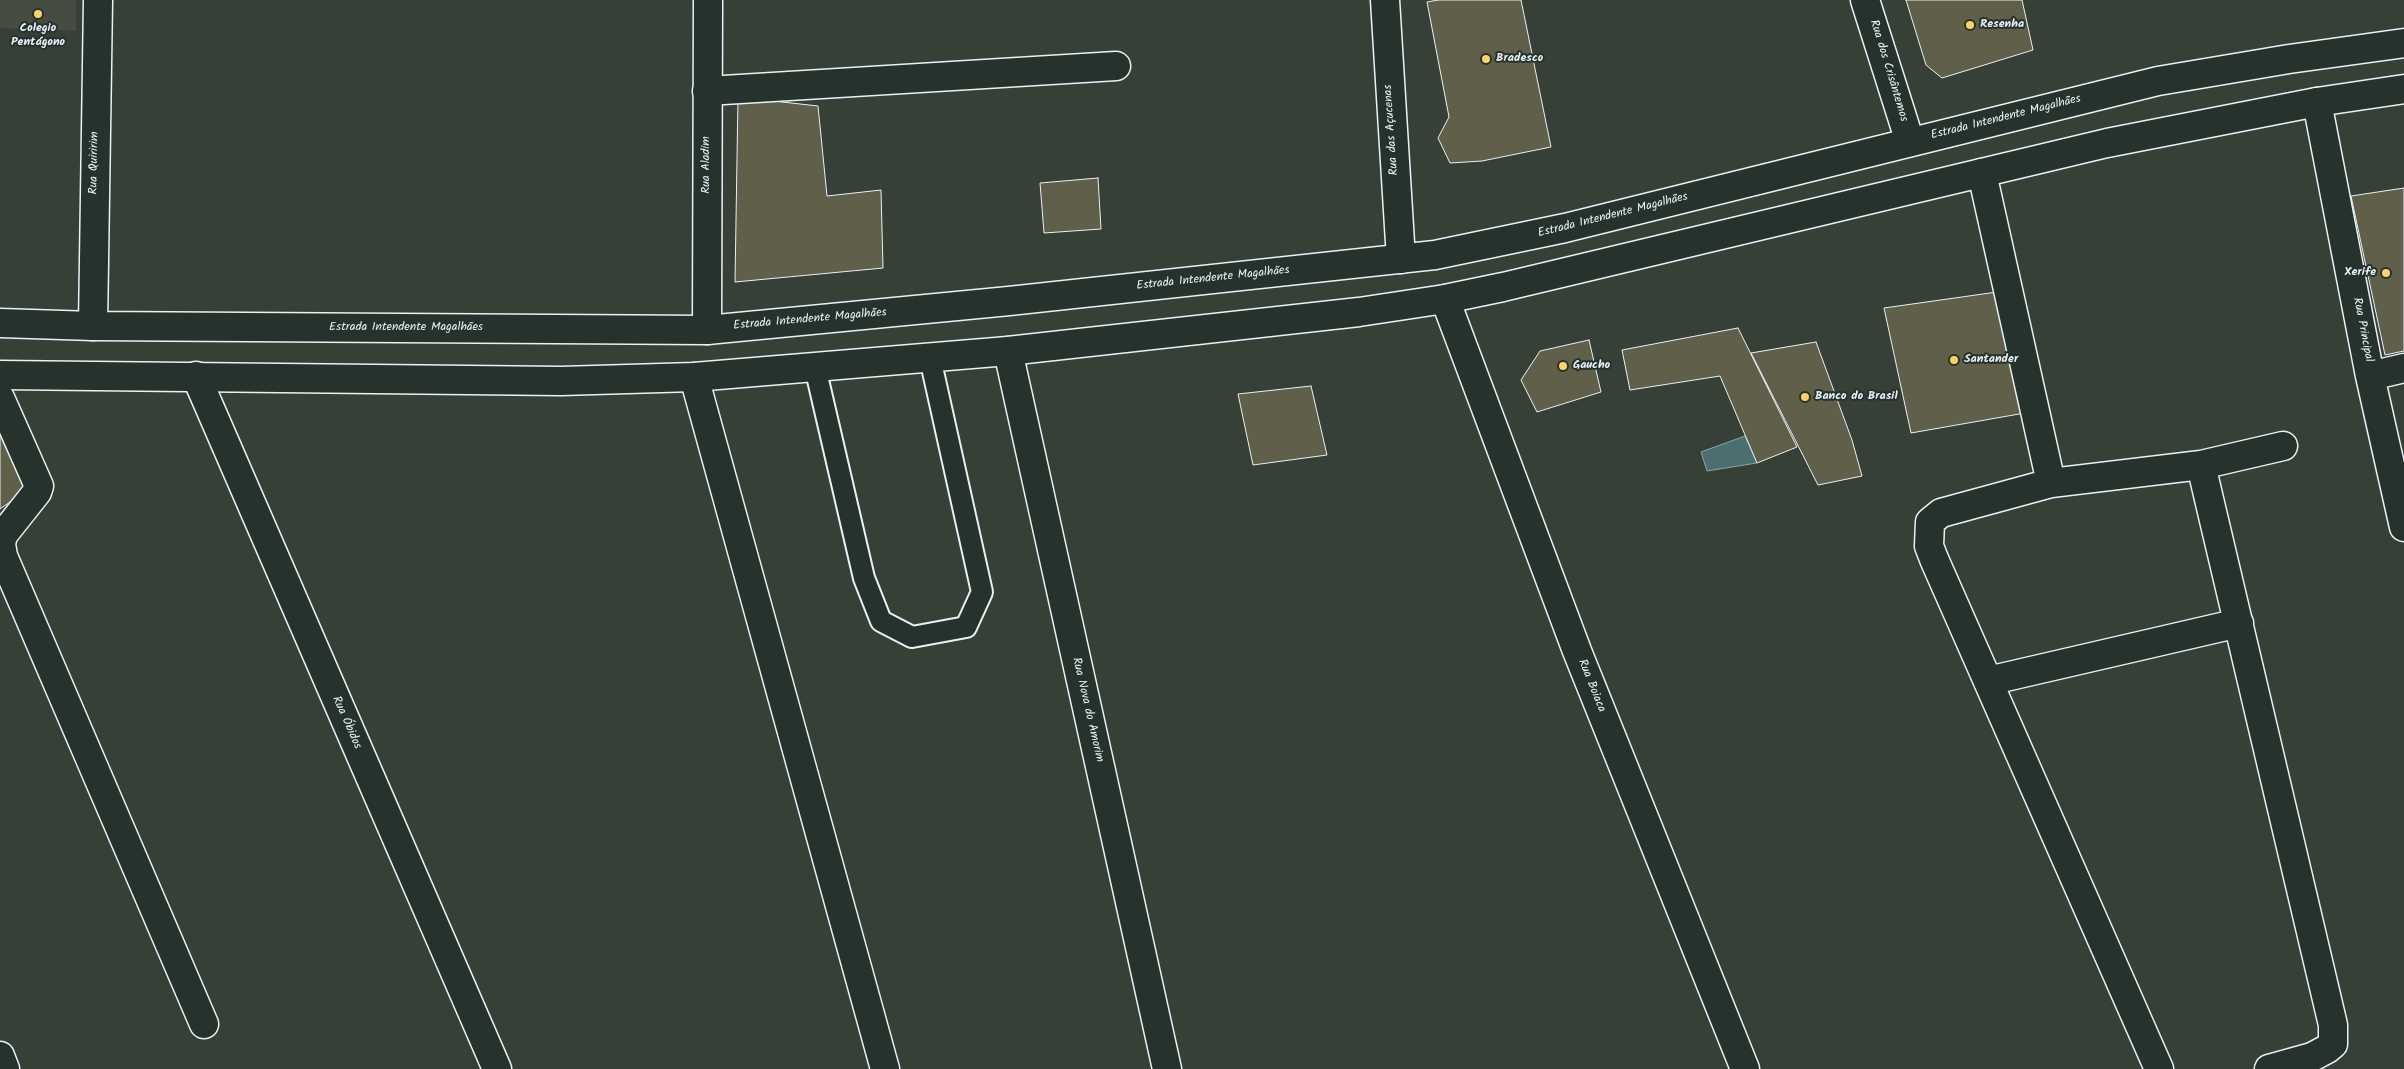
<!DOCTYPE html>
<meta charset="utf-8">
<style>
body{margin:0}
canvas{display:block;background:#374036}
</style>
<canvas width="2404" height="1069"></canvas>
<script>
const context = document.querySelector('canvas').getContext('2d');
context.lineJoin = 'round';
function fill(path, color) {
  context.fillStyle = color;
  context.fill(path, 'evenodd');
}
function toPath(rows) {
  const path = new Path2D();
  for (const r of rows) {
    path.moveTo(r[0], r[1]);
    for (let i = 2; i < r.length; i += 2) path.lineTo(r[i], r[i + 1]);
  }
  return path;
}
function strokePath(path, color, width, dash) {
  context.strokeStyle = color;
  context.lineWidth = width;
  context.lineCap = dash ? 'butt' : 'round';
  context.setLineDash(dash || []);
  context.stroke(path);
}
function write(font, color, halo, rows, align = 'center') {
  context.font = font + ' Kalam,sans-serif';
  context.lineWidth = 4;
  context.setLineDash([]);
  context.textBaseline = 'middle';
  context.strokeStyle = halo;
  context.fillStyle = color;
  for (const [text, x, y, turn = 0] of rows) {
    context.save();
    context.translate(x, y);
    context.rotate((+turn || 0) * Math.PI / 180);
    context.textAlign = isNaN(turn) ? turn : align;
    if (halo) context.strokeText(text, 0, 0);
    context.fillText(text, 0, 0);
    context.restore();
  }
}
fill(toPath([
 [0,0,76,0,76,31,0,28]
]), '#464c40');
const water = toPath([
 [1745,436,1757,463,1707,471,1701,452,1745,436]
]);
fill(water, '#4b6f71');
strokePath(water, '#8aa3a7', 1);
const building = toPath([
 [1438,0,1521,0,1551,147,1482,161,1450,163,1438,138,1449,117,1427,2,1438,0],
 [1906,0,2022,0,2033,50,1942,78,1926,65,1906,0],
 [738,97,818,106,827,196,881,190,883,268,735,282,738,97],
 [1098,178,1101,229,1044,233,1040,183,1098,178],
 [2404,188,2404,351,2385,355,2351,196,2404,188],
 [1997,292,2025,413,1911,433,1884,308,1997,292],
 [1738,328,1797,447,1757,463,1720,376,1630,390,1622,350,1738,328],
 [1589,340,1601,392,1537,412,1521,380,1540,351,1589,340],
 [1816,342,1852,440,1862,476,1818,485,1751,353,1816,342],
 [1311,386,1327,455,1253,465,1238,394,1311,386],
 [0,434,27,490,0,509,0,434]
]);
fill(building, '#605f4a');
strokePath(building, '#e8f1f8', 1);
const lane = toPath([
 [815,367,864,578,881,621,912,637,966,627,982,592,930,358]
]);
const street = toPath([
 [1385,0,1401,259],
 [1865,0,1910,142],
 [707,91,1116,66],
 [2317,102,2370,376,2404,527],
 [1982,173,2051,483],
 [1445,299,1577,651,1745,1069],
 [1008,351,1167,1069],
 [196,376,497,1069],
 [2370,376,2404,368],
 [694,377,885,1069],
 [0,398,39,486,37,492,3,535,1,544,3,556,204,1024],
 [2201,465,2333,1025,2333,1044,2327,1049,2312,1057,2269,1069],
 [1988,681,2239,623],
 [0,1056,5,1069],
 [2159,1069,1934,559,1929,546,1930,522,1941,513,2051,483,2201,465,2283,446]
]);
const secondary = toPath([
 [93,326,98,0],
 [707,330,708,0]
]);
const primary = toPath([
 [0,323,93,326,707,330,1009,301,1435,255,1565,228,2158,81,2289,59,2404,43],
 [0,375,561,381,694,377,1008,351,1359,312,1445,299,1503,287,2107,143,2317,102,2404,89]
]);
strokePath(lane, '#e8f1f8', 24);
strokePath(street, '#e8f1f8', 31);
strokePath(secondary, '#e8f1f8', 31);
strokePath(primary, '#e8f1f8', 31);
strokePath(lane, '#26332d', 20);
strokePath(street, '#26332d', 28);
strokePath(secondary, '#26332d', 28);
strokePath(primary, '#26332d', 28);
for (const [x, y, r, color] of [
 [38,14,5,"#ffd166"],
 [1970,25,5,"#ffd166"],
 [1486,59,5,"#ffd166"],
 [2386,273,5,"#ffd166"],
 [1954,360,5,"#ffd166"],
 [1563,366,5,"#ffd166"],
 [1805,397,5,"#ffd166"]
]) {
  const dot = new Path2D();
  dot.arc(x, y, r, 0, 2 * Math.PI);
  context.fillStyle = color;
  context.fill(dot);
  strokePath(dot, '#26332d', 2);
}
write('bold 12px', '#e8f1f8', '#26332d', [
 ["Resenha",1980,25],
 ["Colegio",38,29,"center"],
 ["Pentágono",38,43,"center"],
 ["Bradesco",1496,59],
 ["Xerife",2376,273,"right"],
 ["Santander",1964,360],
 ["Gaucho",1573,366],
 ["Banco do Brasil",1815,397]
], 'left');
write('12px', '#e8f1f8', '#26332d', [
 ["Rua dos Crisântemos",1888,71,73],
 ["Estrada Intendente Magalhães",2006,118,-14],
 ["Rua das Açucenas",1392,130,-94],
 ["Rua Quiririm",95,163,-89],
 ["Rua Aladim",707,165,-90],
 ["Estrada Intendente Magalhães",1613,216,-14],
 ["Estrada Intendente Magalhães",1213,279,-6],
 ["Estrada Intendente Magalhães",810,320,-5],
 ["Estrada Intendente Magalhães",406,328],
 ["Rua Principal",2362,330,79],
 ["Rua Boiaca",1591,686,68],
 ["Rua Nova do Amorim",1087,710,77],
 ["Rua Óbidos",346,723,66]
]);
</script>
